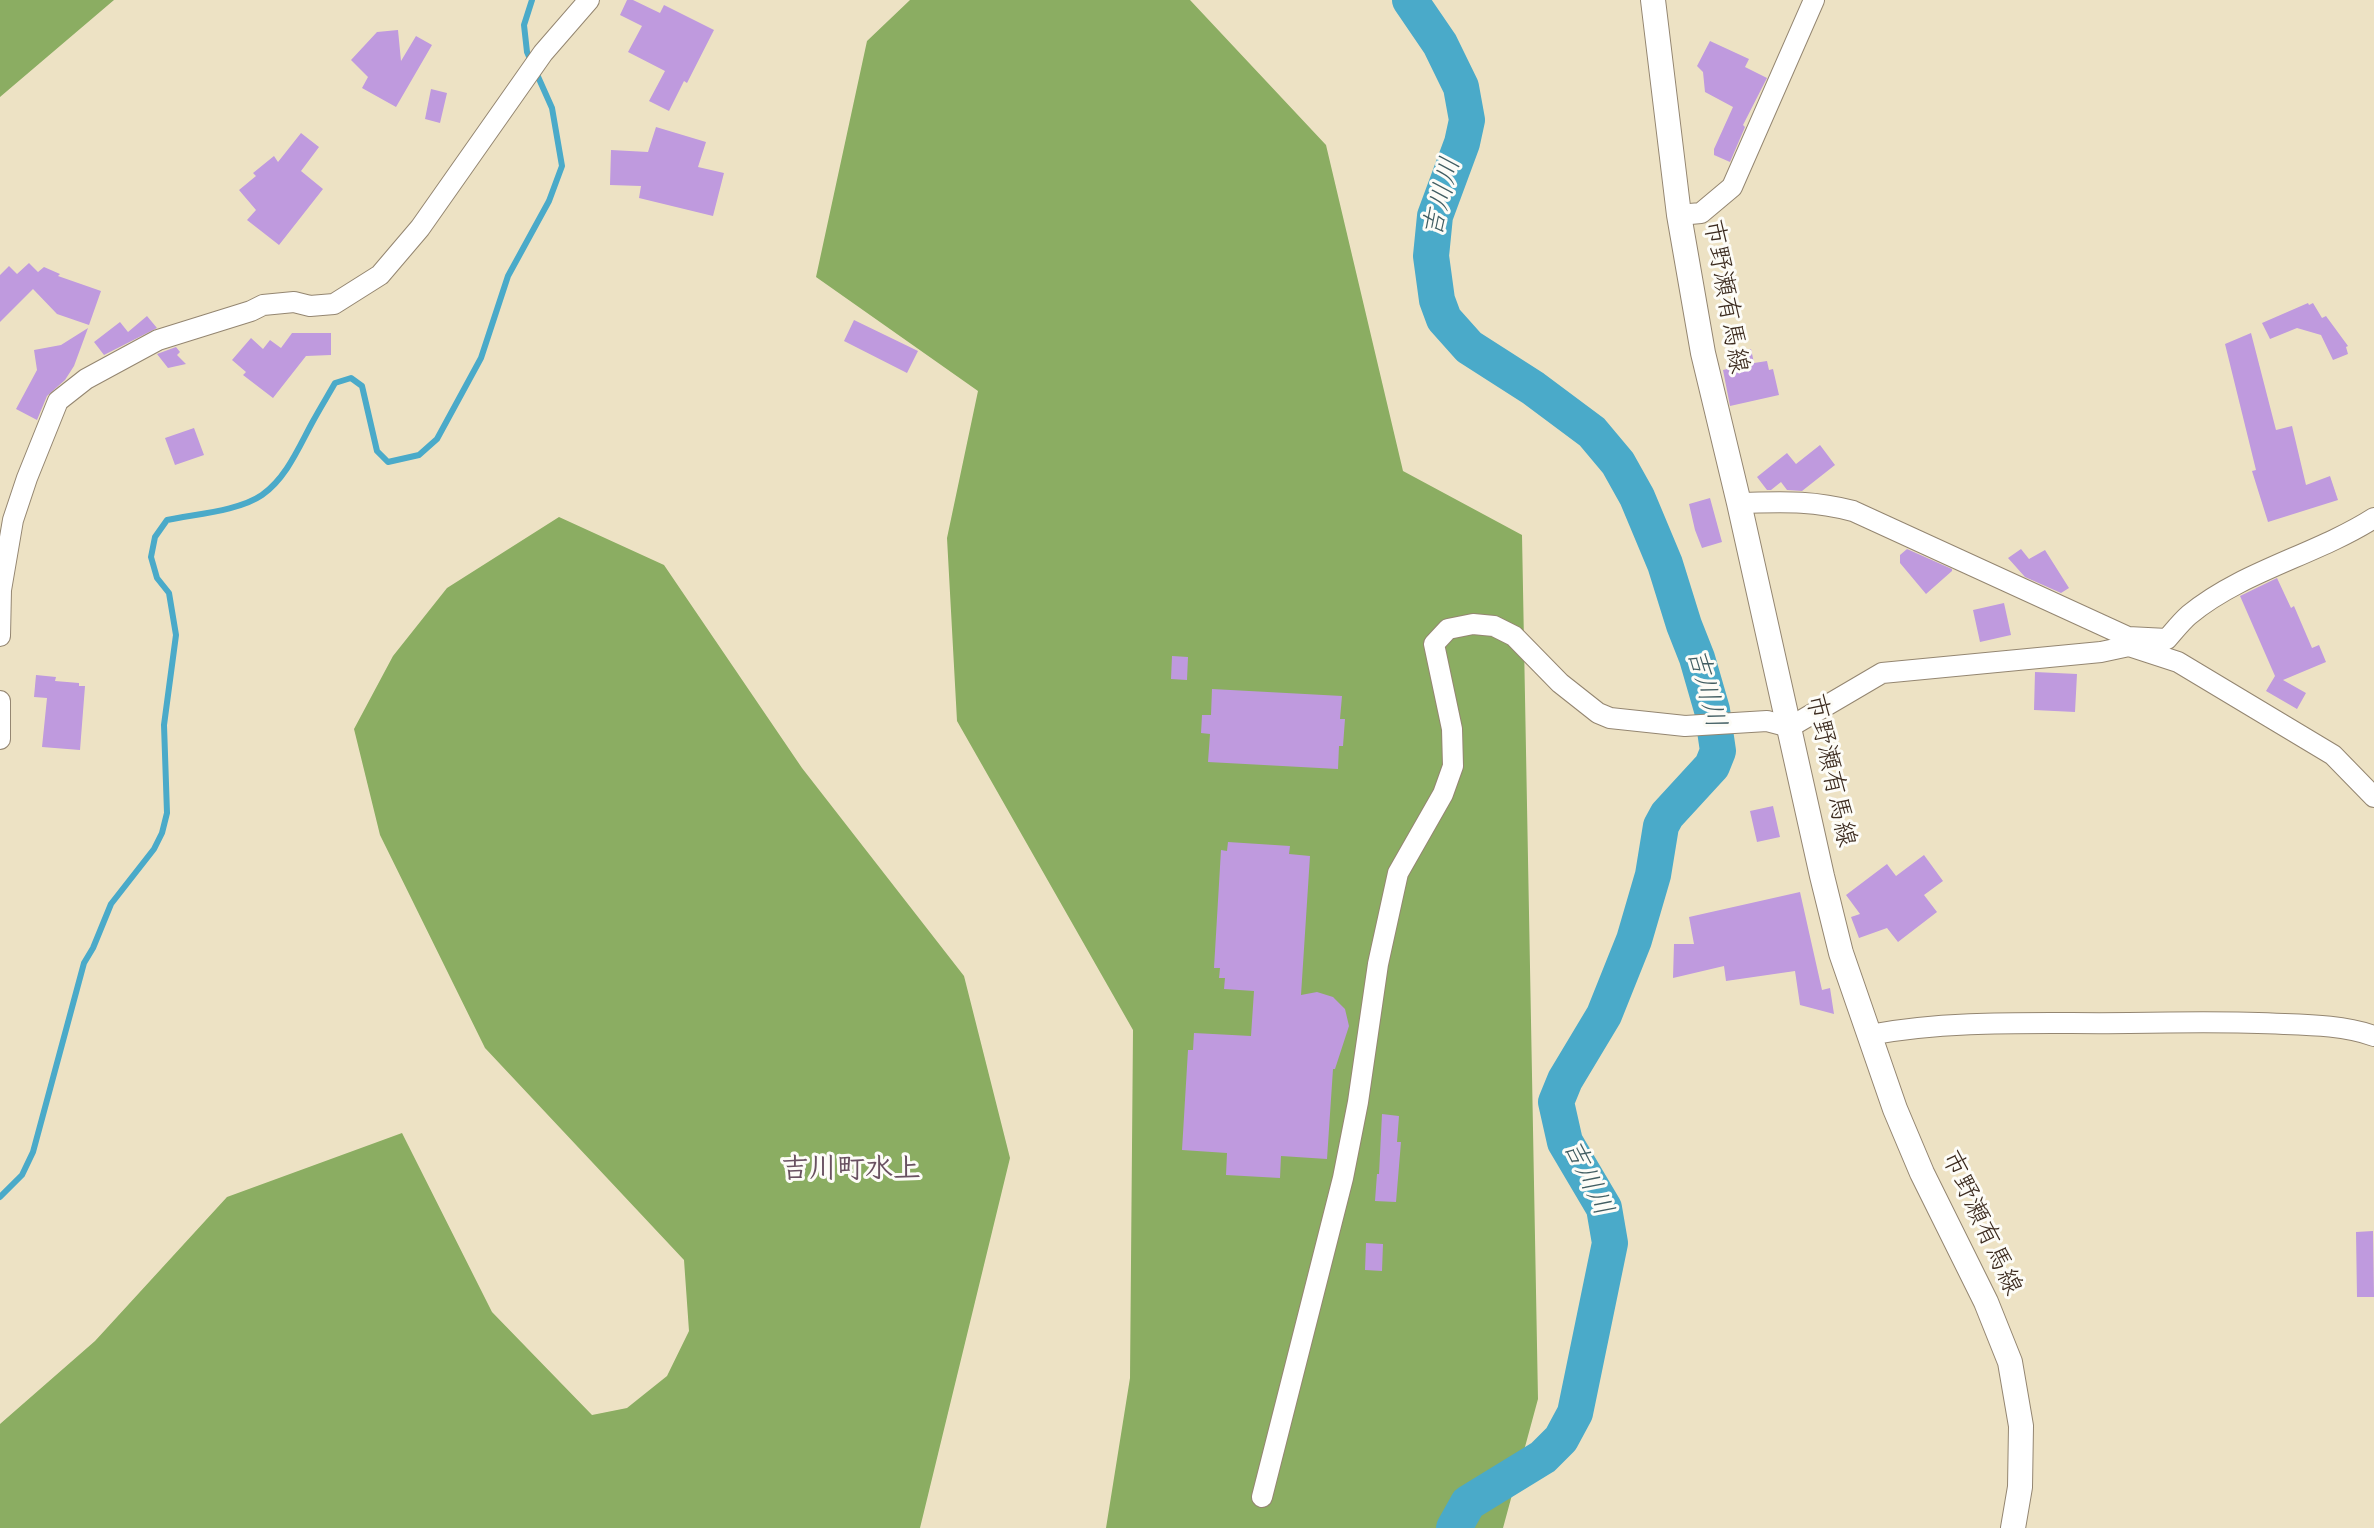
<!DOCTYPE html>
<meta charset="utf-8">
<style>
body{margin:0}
canvas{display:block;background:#ede2c4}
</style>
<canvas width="2374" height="1528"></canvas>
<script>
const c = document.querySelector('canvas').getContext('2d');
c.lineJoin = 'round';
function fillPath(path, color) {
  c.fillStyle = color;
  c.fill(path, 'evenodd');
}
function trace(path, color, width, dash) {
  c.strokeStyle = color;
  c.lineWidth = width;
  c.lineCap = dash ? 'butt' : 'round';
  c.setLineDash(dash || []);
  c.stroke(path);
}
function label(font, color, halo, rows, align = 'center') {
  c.font = font + ' "Indie Flower","Klee One",sans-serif';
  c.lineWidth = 6;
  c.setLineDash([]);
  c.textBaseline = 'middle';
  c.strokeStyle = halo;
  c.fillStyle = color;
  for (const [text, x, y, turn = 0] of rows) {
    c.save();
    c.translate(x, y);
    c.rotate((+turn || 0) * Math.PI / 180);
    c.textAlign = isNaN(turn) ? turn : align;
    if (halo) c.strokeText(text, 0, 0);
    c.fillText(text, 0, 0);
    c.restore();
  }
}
fillPath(new Path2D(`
 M0 0H114L0 97Z
 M910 0H1190L1326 145 1403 471 1522 535 1538 1399 1503 1528H1106L1130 1378 1133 1030 957 721 947 538 978 391 816 277 867 41Z
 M559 517 664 565 802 768 964 976 1010 1158 920 1528H0V1424L95 1341 227 1197 402 1133 492 1312 592 1415 627 1408 667 1376 689 1331 684 1260 485 1048 380 835 354 729 393 656 447 588Z`), '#8bad62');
trace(new Path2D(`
 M0 1197 22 1175 33 1152 84 963 93 948 111 904 154 849 162 833 167 813 164 725 176 635 169 593 157 578 151 557 155 537 167 520C195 514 239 511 262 495 286 478 298 449 312 423 319 410 327 397 335 383L351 378 362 386 377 451 388 462 419 455 437 439 481 358 508 276 549 201 562 166 552 108 527 52 524 25 532 0`), '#4aaac9', 6);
trace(new Path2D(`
 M1410 0 1440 44 1461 87 1467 120 1462 143 1435 216 1431 256 1437 300 1444 319 1469 347 1533 388 1592 432 1618 463 1637 497 1665 564 1684 625 1697 658 1712 710 1718 751 1712 766 1667 815 1661 826 1653 875 1634 940 1604 1015 1565 1080 1556 1102 1565 1142 1604 1208 1610 1243 1575 1413 1561 1439 1543 1457 1468 1503 1454 1528`), '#4aaac9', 36);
fillPath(new Path2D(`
 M627 0H633L660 13 664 5 714 30 687 83 684 81 669 111 649 101 665 71 628 52 642 26 620 15Z
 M398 30 401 61 416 36 432 45 396 107 362 88 368 77 351 60 377 32Z
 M1710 41 1749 59 1745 67 1767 78 1743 125 1745 127 1730 162 1714 155V149L1733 107 1705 92 1703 72 1697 66Z
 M431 89 447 93 440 123 425 119Z
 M656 127 706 142 698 167 724 173 713 216 639 198 641 186 610 185 611 150 648 152Z
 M301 133 319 147 301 171 323 189 279 245 247 220 256 210 239 190 256 176 253 173 274 156 278 162Z
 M29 263 38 272 44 267 60 274 58 276 101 291 89 325 57 314 33 289 0 322V275L9 266 17 274Z
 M2308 303 2309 305 2313 303 2322 318 2326 316 2348 346 2346 347 2348 354 2333 360 2321 335 2297 328 2270 339 2262 323Z
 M147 316 157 328 104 355 94 342 120 322 128 332Z
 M854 320 918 351 907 373 844 341Z
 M88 328 74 366 65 380 47 396 37 420 16 409 37 370 34 350 61 345Z
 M292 333H331V355L306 356 273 398 243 375 246 372 232 360 251 338 263 349 270 340 281 348Z
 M2251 333 2276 430 2292 426 2306 485 2330 476 2338 500 2268 522 2252 471 2256 470 2225 344Z
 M176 347 180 352 177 355 186 364 168 368 157 354Z
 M1751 349 1754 363 1767 361 1769 370 1773 369 1779 395 1730 406 1723 370 1731 368 1728 354Z
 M194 428 204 455 175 465 165 438Z
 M1820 445 1835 465 1802 491 1787 490 1781 482 1771 490H1767L1757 477 1787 453 1796 464Z
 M1710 498 1722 542 1702 548 1695 530 1689 504Z
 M1907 549 1952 569V571L1926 594 1900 563V555Z
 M2021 549 2029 559 2045 550 2069 588 2061 593 2025 577 2008 558Z
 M2277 578 2291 608 2294 606 2312 648 2319 645 2326 662 2283 680 2306 693 2297 709 2266 691 2275 676 2240 596Z
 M2004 603 2011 635 1980 642 1973 610Z
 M1172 656 1188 657 1187 680 1171 679Z
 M2035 672 2077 674 2075 712 2034 710Z
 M36 675 56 677 55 681 79 683V686H85L80 750 42 747 47 698 34 697Z
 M1212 689 1342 696 1340 719H1345L1343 746H1339L1338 769 1208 762 1210 734 1201 733 1202 715H1211Z
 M1773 806 1780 837 1757 842 1750 811Z
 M1228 842 1290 846 1289 854 1310 856 1301 995 1317 992 1333 997 1345 1009 1349 1026 1335 1069H1333L1327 1159 1281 1156 1280 1178 1226 1175 1227 1153 1182 1150 1188 1050H1193L1194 1033 1251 1036 1254 991 1224 989 1225 978H1219L1220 968H1214L1221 850 1227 851Z
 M1924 855 1943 881 1924 895 1937 912 1898 942 1887 928 1859 938 1851 917 1860 914 1846 895 1887 864 1896 876Z
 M1800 892 1822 990 1830 988 1834 1014 1800 1005 1795 971 1726 981 1724 966 1673 978 1674 944H1694L1689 917Z
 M1382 1114 1399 1116 1397 1142H1401L1396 1202 1375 1201 1377 1174H1379Z
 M2373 1231 2374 1297H2357L2356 1232Z
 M1366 1243 1383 1244 1382 1271 1365 1270Z`), '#bf9ade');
const minor = new Path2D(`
 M1679 215 1701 213 1732 187 1814 0
 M1739 503C1782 502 1811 500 1853 511L2128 637 2129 646
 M0 636 1 590 13 520 27 478 58 401 86 379 158 340 251 311 263 305 294 302 310 306 334 304 380 275 420 228 543 53 589 0
 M2128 637 2167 639C2174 631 2181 622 2189 615 2242 571 2316 555 2374 518
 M0 701V739
 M1869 1035C1954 1019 2043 1024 2129 1023 2180 1022 2232 1021 2284 1024 2314 1025 2346 1026 2374 1036
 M1262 1497 1343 1178 1358 1102 1378 964 1398 873 1443 794 1453 766 1452 729 1434 644 1448 629 1473 624 1494 626 1514 636 1560 683 1598 713 1610 718 1685 726 1767 721 1790 727 1882 673 2101 652 2129 646 2178 662 2333 755 2374 797`);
const major = new Path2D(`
 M1653 0 1679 215 1703 353 1739 503 1822 876 1841 953 1895 1109 1922 1173 1986 1302 2010 1362 2021 1426 2020 1487 2013 1528`);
trace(minor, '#948671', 22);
trace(major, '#948671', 26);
trace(minor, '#fff', 20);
trace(major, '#fff', 24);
label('26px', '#3b2a1e', '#fdfcf7', [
 ["市野瀬有馬線",1723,297,80],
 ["市野瀬有馬線",1828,771,78],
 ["市野瀬有馬線",1979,1224,65]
]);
label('italic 27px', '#415d62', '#fdfcf7', [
 ["吉川川",1445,198,-76],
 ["吉川川",1703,689,75],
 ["吉川川",1585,1179,65]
]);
label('bold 28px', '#695161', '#fdfcf7', [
 ["吉川町水上",851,1172]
]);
</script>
